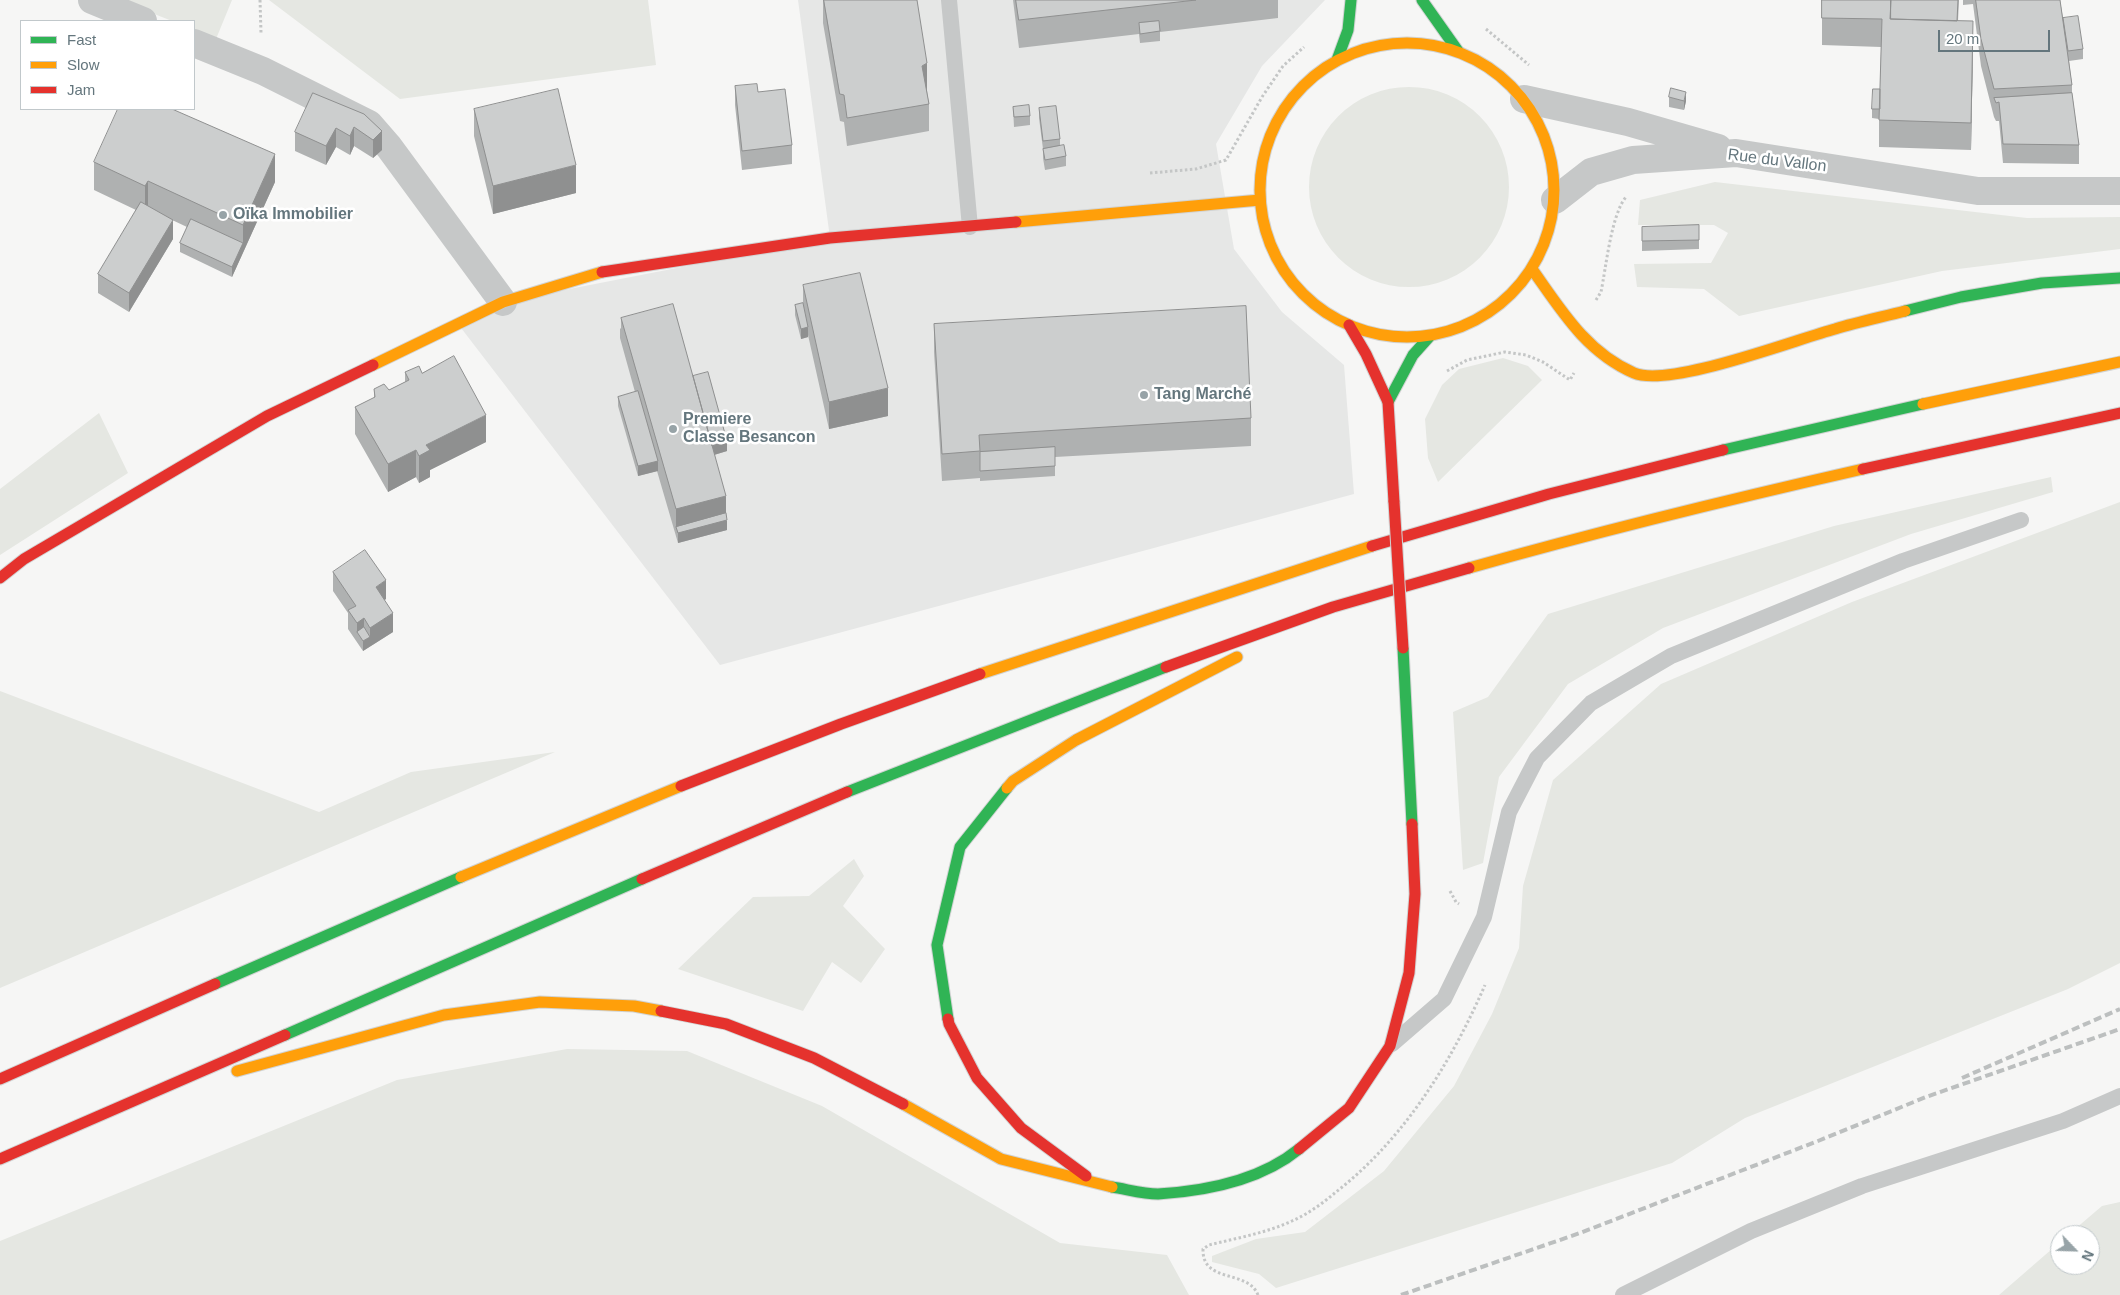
<!DOCTYPE html>
<meta charset="utf-8">
<style>
body{margin:0}
#map{position:relative;width:2120px;height:1295px;overflow:hidden;background:#f6f6f5;font-family:Helvetica,sans-serif}
canvas{display:block}
.legend{position:absolute;left:20px;top:20px;width:175px;height:90px;box-sizing:border-box;background:#fff;border:1px solid #c1c8cb;margin:0;padding:6px 9px;list-style:none;font-size:15px;color:#64767d}
.legend li{display:flex;align-items:center;gap:10px;height:25px}
.legend b{width:25px;border:1px solid #c1c8cb}
.north{position:absolute;left:2050px;top:1225px;width:50px;height:50px;box-sizing:border-box;background:#fff;border:1px solid #c1c8cb;border-radius:50%;rotate:114deg;font-size:14px;font-weight:700;line-height:20px;text-align:center;color:#64767d}
.north::after{content:'';display:block;margin:auto;width:18px;height:22px;background:#97a3a7;clip-path:polygon(50% 0,100% 100%,50% 72%,0 100%)}
.scale{position:absolute;left:1938px;top:30px;width:112px;height:22px;box-sizing:border-box;border:2px solid #64767d;border-top:0;padding-left:6px;font-size:15px;line-height:18px;white-space:nowrap;color:#64767d;-webkit-text-stroke:4px #fff;paint-order:stroke}
</style>
<div id="map">
<canvas width="2120" height="1295"></canvas>
<ul class="legend">
<li><b style="height:6px;background:#30b455"></b>Fast</li>
<li><b style="height:6px;background:#ff9f0a"></b>Slow</li>
<li><b style="height:6px;background:#e5322d"></b>Jam</li>
</ul>
<div class="north">N</div>
<div class="scale">20 m</div>
</div>
<script>
const c = document.querySelector('canvas').getContext('2d');
c.lineJoin = 'round';
function fillPath(path, color) {
  c.fillStyle = color;
  c.fill(path, 'evenodd');
}
function trace(path, color, width, dash) {
  c.strokeStyle = color;
  c.lineWidth = width;
  c.lineCap = dash ? 'butt' : 'round';
  c.setLineDash(dash || []);
  c.stroke(path);
}
function label(font, color, halo, rows, align = 'center') {
  c.font = font + ' Helvetica,sans-serif';
  c.lineWidth = 5;
  c.setLineDash([]);
  c.textBaseline = 'middle';
  c.strokeStyle = halo;
  c.fillStyle = color;
  for (const [text, x, y, turn = 0] of rows) {
    c.save();
    c.translate(x, y);
    c.rotate((+turn || 0) * Math.PI / 180);
    c.textAlign = isNaN(turn) ? turn : align;
    if (halo) c.strokeText(text, 0, 0);
    c.fillText(text, 0, 0);
    c.restore();
  }
}
fillPath(new Path2D(`
 M798 0H1325L1262 66 1216 144 1234 249 1282 312 1344 365 1354 494 720 665 458 324 503 302 830 238Z`), '#e6e7e6');
fillPath(new Path2D(`
 M119 0H232L216 39 194 30V21H172Z
 M269 0H648L656 65 400 99Z
 M1309 187a100 100 0 1 1 200 0a100 100 0 1 1-200 0Z
 M1715 182 2027 218 2120 217V249L1942 271 1739 316 1704 289 1637 287 1634 264 1711 263 1728 233 1714 225H1638L1640 200Z
 M1503 358 1528 366 1542 380 1438 482 1428 458 1425 419 1442 385 1459 369Z
 M99 413 128 473 0 555V489Z
 M2051 477 2053 492 1911 534 1663 628 1568 684 1499 777 1483 863 1463 870 1453 712 1488 697 1548 614 1834 526Z
 M2120 502V963L2068 989 1745 1118 1672 1163 1276 1288 1259 1274 1212 1262V1256L1256 1239 1305 1232 1384 1171 1454 1086 1492 1014 1519 948 1523 886 1553 780 1661 684 1852 602Z
 M0 691 319 812 411 772 555 752 0 988Z
 M854 859 864 876 843 906 885 949 861 983 832 962 803 1011 678 969 753 897 809 896Z
 M567 1049 687 1051 822 1106 1060 1243 1167 1255 1189 1295H0V1241L397 1080Z
 M2120 1202V1295H1999L2060 1242V1265H2090V1235H2068L2102 1206Z`), '#e5e7e2');
const fast = new Path2D(`
 M1422 0 1458 51
 M1337 60 1348 30 1351 0
 M1905 311 1961 297 2042 283 2120 278
 M1388 402 1413 355 1430 336
 M1723 450 1923 404
 M1403 648 1412 824
 M847 792 1166 667
 M215 984 461 877
 M948 1019 937 945 960 847 1007 788
 M285 1035 642 879
 M1112 1187C1126 1189 1143 1194 1158 1194 1207 1191 1261 1180 1299 1149`);
const slow = new Path2D(`
 M1260 190a147 147 0 1 1 294 0a147 147 0 1 1-294 0Z
 M1016 222 1260 200
 M1532 269C1561 310 1586 352 1634 373 1669 388 1794 340 1835 329 1858 322 1882 317 1905 311
 M373 365 503 302 602 272
 M1923 404 2120 362
 M1469 568C1600 531 1731 499 1863 469
 M980 674 1372 546
 M1007 788 1013 781 1076 740 1237 657
 M461 877 681 786
 M237 1071 444 1015 540 1002 634 1006 661 1011
 M903 1104 1001 1159 1112 1187`);
const jam = new Path2D(`
 M602 272 830 238 1016 222
 M1349 325 1366 354 1388 402 1394 502
 M1863 469 2120 413
 M1372 546 1549 494 1723 450
 M0 578 24 559 267 416 373 365
 M1166 667 1333 607 1469 568
 M681 786 841 724 980 674
 M642 879 847 792
 M661 1011 726 1024 814 1058 903 1104
 M948 1019 949 1024 977 1078 1021 1128 1086 1176
 M0 1079 215 984
 M1299 1149 1349 1108 1390 1046 1409 973 1415 894 1412 824
 M0 1159 285 1035`);
trace(fast, '#d1d3d3', 13);
trace(slow, '#d1d3d3', 13);
trace(jam, '#d1d3d3', 13);
trace(new Path2D(`
 M260 0 261 33
 M1486 29 1529 65
 M1150 173 1196 169 1226 160 1262 97 1283 66 1304 47
 M1596 300 1601 292C1606 268 1611 215 1626 197
 M1447 371 1467 360 1505 352 1526 355 1543 362 1570 380 1574 373
 M1450 891 1456 902 1459 904
 M1258 1295C1248 1269 1202 1284 1203 1249L1209 1245C1237 1238 1266 1233 1292 1221 1308 1214 1323 1203 1336 1192 1404 1139 1451 1063 1485 985`), '#c4c6c6', 3, [2.5, 2.5]);
trace(new Path2D(`
 M949 0 970 227
 M1392 1044 1444 999 1484 917 1509 812 1537 758 1591 703 1671 656 1903 561 2021 520
 M1623 1295 1751 1231 1862 1186 2063 1121 2120 1096`), '#c6c8c8', 16);
trace(new Path2D(`
 M92 0 143 21
 M194 43 263 71 369 124 389 147 503 302
 M1524 99 1628 122 1718 148
 M1555 200 1591 172 1633 160 1736 153 1978 191H2120`), '#c6c8c8', 28);
trace(fast, '#30b455', 11);
trace(slow, '#ff9f0a', 11);
trace(jam, '#e5322d', 11);
trace(new Path2D(`
 M1962 1078 2120 1009
 M1401 1295 1580 1233 1818 1141 1926 1097 2120 1029`), '#bcbfbf', 4, [8, 4]);
const jamBridge = new Path2D(`
 M1394 502 1403 648`);
trace(jamBridge, '#d1d2d2', 13, []);
trace(jamBridge, '#e5322d', 11);
fillPath(new Path2D(`
 M823 0H917L927 91 929 104V131L847 146 844 122 840 121 823 23Z
 M1013 0H1278V18L1160 32V41L1140 43 1139 34 1019 48Z
 M1822 0H1959L1958 21 1973 49 1971 150 1879 147V119L1872 118V109L1880 89 1881 47 1822 45Z
 M1963 0H2060L2063 18 2083 49V59L2069 61 2072 85V93L2079 145V164L2003 163 1999 121H1996L1994 117 1981 66 1973 4 1963 5Z
 M735 86 758 92 792 145V164L742 170 735 105Z
 M1669 97 1686 101 1684 110 1669 107Z
 M1013 107 1030 116V125L1014 127Z
 M1039 108 1060 139V146L1066 156V166L1045 170 1043 158V149L1039 118Z
 M474 109 576 193 493 214 474 136Z
 M364 114 382 150 373 158 354 146 350 155 336 147 326 165 295 151V132Z
 M94 162 275 182 232 277 180 252V243L187 227 170 219 173 239 129 312 98 293V274L136 210 94 190Z
 M1699 225V249L1642 251V227Z
 M803 285 888 416 829 429 808 335V337L801 339 795 315V305L803 303Z
 M621 318 693 376 727 451 714 455 726 513 727 530 678 543 657 471 638 476 618 406V397L635 392 620 338V329L621 328Z
 M934 324 1251 418V446L1055 457V476L980 481V478L942 481 934 352Z
 M405 372 422 373 486 442 430 470V477L419 483 416 477 388 492 355 434V407L374 398V389L389 390 405 382Z
 M333 572 386 599 384 600 393 632 363 651 348 629V613L333 591Z`), '#afb1b1');
fillPath(new Path2D(`
 M1973 21V49L1971 150V123Z
 M927 63V91L922 94V66Z
 M1686 92V101L1684 110V101Z
 M354 127V146L350 155V136Z
 M336 128V147L326 165V146Z
 M382 131V150L373 158V140Z
 M275 154V182L232 277V267L243 243V225Z
 M576 165V193L493 214V186Z
 M148 181V208L145 214V186Z
 M173 220V239L129 312V293Z
 M808 327V337L801 339V329Z
 M888 388V416L829 429V402Z
 M486 415V442L430 470V477L419 483V456L426 445Z
 M727 441V451L707 457V447Z
 M416 450V477L388 492V464Z
 M658 461V471L638 476V466Z
 M726 496V521L727 520V530L678 543V533L676 527V509Z
 M386 580V599L376 606V587Z
 M393 613V632L363 651V641L370 637V628Z
 M364 618V637L357 632V641V623Z`), '#8f9090');
const building = new Path2D(`
 M824 0H917L927 63 922 66 929 104 847 118 844 95 840 94Z
 M1016 0H1196L1019 20Z
 M1822 0H1891L1890 19 1973 21 1971 123 1879 120 1882 19 1822 18Z
 M1891 0H1958L1957 21 1891 19Z
 M1976 0H2060L2072 85 1994 89 1981 39Z
 M2078 16 2083 49 2068 51 2063 18Z
 M1159 21 1160 31 1140 34 1139 23Z
 M757 84 758 92 785 89 792 145 742 151 735 86Z
 M1671 88 1686 92 1684 101 1669 97Z
 M558 89 576 165 493 186 474 109Z
 M1873 89H1880V109H1872Z
 M313 93 364 114 382 131 373 140 354 127 350 136 336 128 326 146 295 132Z
 M2072 93 2079 145 2003 144 1999 102 1996 103 1994 98Z
 M1029 105 1030 116 1014 117 1013 107Z
 M1056 106 1060 139 1043 141 1039 108Z
 M118 109H172L275 154 243 225 148 181 145 186 94 162Z
 M1064 145 1066 156 1045 160 1043 149Z
 M141 202 173 220 129 293 98 274Z
 M191 219 243 243 232 267 180 243Z
 M1699 225V240L1642 241V227Z
 M860 273 888 388 829 402 803 285Z
 M803 303 808 327 801 329 795 305Z
 M673 304 726 496 676 509 621 318Z
 M1246 306 1251 418 979 435 980 451 942 454 934 324Z
 M454 356 486 415 426 445 430 450 419 456 416 450 388 464 355 407 375 397 374 389 384 384 389 390 409 380 405 372 419 366 422 373Z
 M708 372 727 441 712 446 693 376Z
 M638 391 658 461 638 466 618 397Z
 M1055 447V466L980 471V452Z
 M726 513 727 520 678 533 676 527Z
 M365 550 386 580 376 587 393 613 370 628 364 618 357 623 348 610 356 606 333 572Z
 M364 627 370 637 363 641 357 632Z`);
fillPath(building, '#cccece');
trace(building, '#8f9090', 1);
for (const [x, y, r, color] of [
 [223,215,5,"#97a3a7"],
 [1144,395,5,"#97a3a7"],
 [673,429,5,"#97a3a7"]
]) {
  const dot = new Path2D();
  dot.arc(x, y, r, 0, 2 * Math.PI);
  c.fillStyle = color;
  c.fill(dot);
  trace(dot, '#fff', 2);
}
label('16px', '#64767d', '#fff', [
 ["Rue du Vallon",1777,161,7]
]);
label('bold 16px', '#64767d', '#fff', [
 ["Oïka Immobilier",233,215],
 ["Tang Marché",1154,395],
 ["Premiere",683,420],
 ["Classe Besancon",683,438]
], 'left');
</script>
